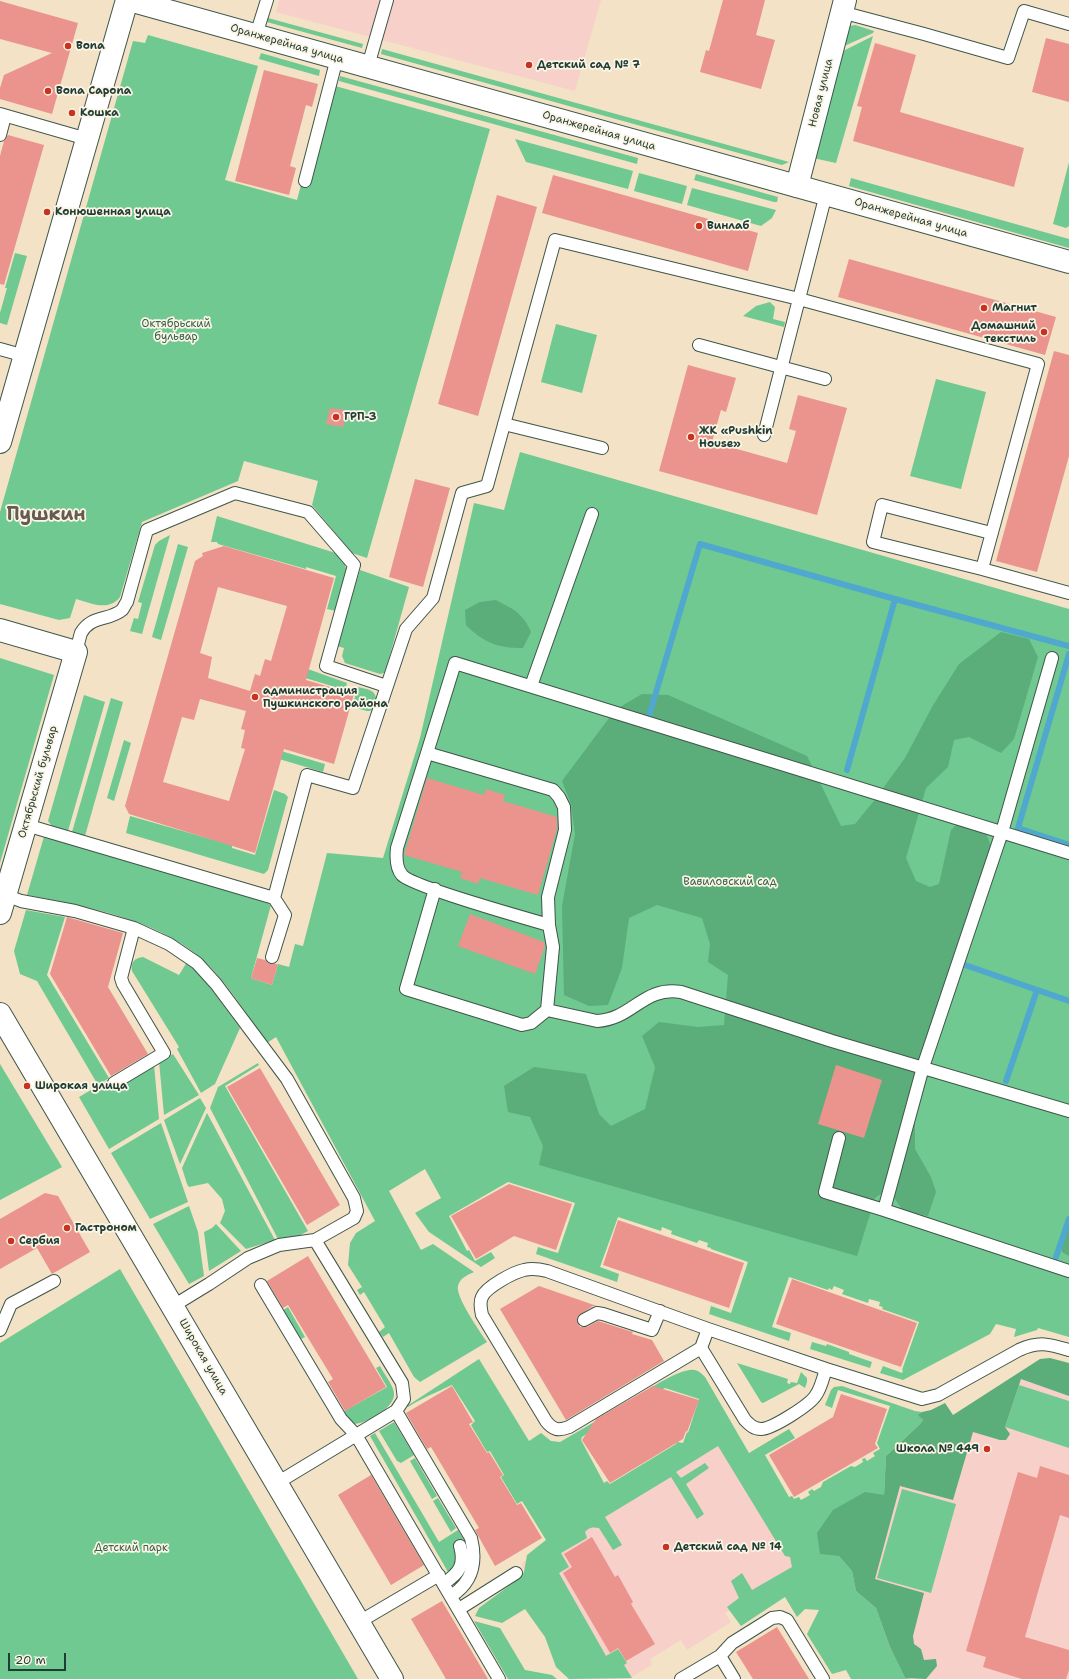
<!DOCTYPE html>
<meta charset="utf-8">
<style>
body{margin:0}
#map{position:relative;width:1069px;height:1679px;overflow:hidden;background:#f3e2c5;font-family:"Shantell Sans",sans-serif}
canvas{display:block}
.scale{position:absolute;left:8px;top:1653px;width:58px;height:18px;box-sizing:border-box;border:2px solid #1f3d34;border-top:0;padding-left:5px;font-size:12px;line-height:14px;white-space:nowrap;color:#1f3d34;-webkit-text-stroke:3px #fcf5e5;paint-order:stroke}
</style>
<div id="map">
<canvas width="1069" height="1679"></canvas>
<div class="scale">20 m</div>
</div>
<script>
const c = document.querySelector('canvas').getContext('2d');
c.lineJoin = 'round';
function fillPath(path, color) {
  c.fillStyle = color;
  c.fill(path, 'evenodd');
}
function trace(path, color, width, dash) {
  c.strokeStyle = color;
  c.lineWidth = width;
  c.lineCap = dash ? 'butt' : 'round';
  c.setLineDash(dash || []);
  c.stroke(path);
}
function label(font, color, halo, rows, align = 'center') {
  c.font = font + ' "Shantell Sans",sans-serif';
  c.lineWidth = 3.5;
  c.setLineDash([]);
  c.textBaseline = 'middle';
  c.strokeStyle = halo;
  c.fillStyle = color;
  for (const [text, x, y, turn = 0] of rows) {
    c.save();
    c.translate(x, y);
    c.rotate((+turn || 0) * Math.PI / 180);
    c.textAlign = isNaN(turn) ? turn : align;
    if (halo) c.strokeText(text, 0, 0);
    c.fillText(text, 0, 0);
    c.restore();
  }
}
fillPath(new Path2D(`
 M279 0H601L575 91 276 12Z
 M1043 1362 1069 1369V1679H868L799 1568 725 1613 731 1622 687 1650 681 1640 650 1659 652 1665 628 1679H585L521 1564 569 1530 719 1432 778 1530Z`), '#f7d0c9');
fillPath(new Path2D(`
 M268 18 363 44 362 48 267 22Z
 M855 25 874 31 873 33 840 48 850 26Z
 M148 35 258 66 225 180 297 200 328 84 490 129 367 558 352 553 312 505 318 481 244 461 238 481 142 522 120 597C108 612 91 603 76 599L70 618 59 620 0 604V512L133 41 145 43Z
 M873 36 836 163 813 158 839 53Z
 M382 49 789 162 782 165 381 54Z
 M261 53 320 70 319 76 259 59Z
 M340 76 638 158 637 164 339 81Z
 M515 139 633 171 628 189 526 162Z
 M1069 162V226L1066 228 1053 224Z
 M639 173 687 186 682 204 634 191Z
 M696 174 778 197 777 202H774L694 180Z
 M851 178 1069 239V248L849 186Z
 M692 188 776 210 772 218 761 226 687 205Z
 M15 253 27 256 7 325 0 323V313L7 288H5Z
 M770 302 775 307 773 319 785 322 784 327 743 316 756 306Z
 M556 324 597 335 582 393 541 382Z
 M936 379 986 392 961 489 910 476Z
 M520 452 1069 609V1337L1038 1328 1037 1330 1014 1337 1016 1329 996 1324 990 1334 903 1380 880 1373 883 1366 902 1373 903 1370H902L919 1322 882 1309 883 1307 879 1306 880 1302 869 1299 868 1303 842 1294 844 1290 834 1286 832 1290 829 1288 828 1290 789 1277 772 1327 791 1333 789 1341 709 1314 711 1306 731 1313 748 1262 711 1249V1248L707 1247 708 1243 699 1240 697 1243 671 1234 672 1231 662 1227 661 1231 618 1217 600 1267 619 1274 617 1282 536 1254 538 1247 558 1253 575 1203 508 1182 449 1216 467 1251 469 1250 475 1261 491 1252 495 1258 481 1267 429 1232 415 1213 441 1198 425 1169 389 1191 421 1250 433 1244 474 1272C467 1275 460 1278 458 1286 455 1296 480 1332 487 1342L420 1382 414 1377 389 1333 383 1337 379 1332 385 1327 364 1292 360 1295 357 1290 362 1287 348 1265 350 1243 356 1233 375 1221 276 1037 267 1043C247 1015 226 980 201 958 156 919 84 906 27 895L45 833 260 899 271 905 251 978 272 985 278 964 289 967 295 944 303 946 327 853 383 858 420 738 474 503 504 510Z
 M217 516 342 555 347 572 336 611 327 609 336 576 306 567V569L218 544 217 542H211Z
 M170 535 142 634 130 631 134 618 138 619 142 603 138 602 155 545 159 541Z
 M178 544 188 547 161 640 152 637Z
 M360 570 409 587 386 669 384 673 380 674 345 663 342 656 344 648 337 646Z
 M0 658 54 675 0 863Z
 M305 668 347 683 345 690 302 677Z
 M358 687C362 688 369 689 373 692 379 698 377 712 367 711 362 710 357 708 352 706Z
 M84 695 105 702 68 831 52 826 48 821Z
 M111 698 123 702 85 836 72 832Z
 M124 740 131 743 114 801 107 798Z
 M281 751 325 764 323 772 279 759Z
 M274 790 285 794 288 797 268 870 264 874 126 833 130 816 232 845V848L255 855Z
 M26 910 65 917 47 975 109 1078 98 1085 37 981 20 974 14 951Z
 M143 957 179 975 187 962 194 966 240 1028 215 1084 201 1093 177 1049 179 1047 132 971C130 962 135 958 143 957Z
 M173 1054 199 1095 164 1115 159 1061Z
 M258 1063 259 1065 225 1086 308 1231 293 1239H278L210 1108 218 1087Z
 M0 1064 62 1167 0 1200Z
 M154 1065 159 1119 109 1149 79 1097 108 1080 114 1090Z
 M200 1098 206 1108 180 1164 164 1120Z
 M207 1113 275 1240 246 1249 220 1223 225 1211 222 1199 208 1183 189 1187 187 1184 182 1168Z
 M161 1123 188 1202 150 1219 111 1153Z
 M189 1206 198 1232 204 1276 189 1284 153 1224Z
 M216 1224 241 1251 209 1271 204 1232 212 1228Z
 M120 1269 358 1679H0V1343Z
 M288 1307 305 1337 299 1340 282 1311Z
 M812 1342 826 1346 827 1344 849 1352V1354L872 1362 870 1368 810 1349Z
 M479 1359 529 1441 541 1433 551 1441 560 1442 627 1403 629 1407 582 1437 581 1440 604 1483 607 1481 610 1484 676 1444 677 1442 683 1443 687 1432 688 1433 699 1399 665 1388 637 1404 633 1399C646 1391 681 1367 695 1370 699 1371 702 1374 705 1377L749 1453 789 1429 795 1438 765 1455 789 1497 792 1496 794 1499 799 1497 801 1500 810 1495 808 1492 812 1489 814 1491 821 1487 823 1482 851 1466 855 1467 863 1462 862 1459 865 1458 867 1461 875 1456 873 1453 880 1449 877 1443 890 1406 838 1390 832 1408 825 1405 831 1390 834 1387 842 1386 915 1411 922 1412 919 1415 923 1420 920 1424 886 1456 884 1495 839 1556 852 1571 856 1591 876 1608 890 1647 905 1678 912 1679H851L846 1670 832 1674 807 1634 819 1610 805 1609 797 1617 785 1597 741 1626 727 1607 739 1598 731 1581 742 1573 752 1590 792 1567 790 1557 785 1556 718 1446 676 1472 681 1478 705 1463 709 1468 686 1484 704 1514 697 1519 671 1477 605 1517 622 1545 613 1550 599 1528C592 1527 590 1527 585 1532L587 1538 561 1553 569 1567 559 1573 606 1656 618 1649 627 1663 624 1665 632 1678 569 1679 556 1667 545 1637 525 1609 502 1623 475 1616 479 1608 521 1577 524 1572 527 1555 546 1540 522 1501 517 1504 501 1477 504 1475 490 1451 487 1452 471 1425 475 1421 452 1385C437 1392 422 1398 408 1407L407 1406Z
 M737 1363 788 1379 787 1383 790 1384 791 1382 797 1383 801 1372 807 1378V1382L805 1388 799 1384 763 1403 761 1402Z
 M380 1366C384 1374 394 1386 394 1394 395 1408 365 1424 354 1424L341 1413 387 1387 376 1368Z
 M1019 1385 1069 1401V1448L1005 1427Z
 M394 1422 414 1455 401 1463 397 1461 379 1431Z
 M375 1433 439 1542 458 1530 464 1540 454 1547C459 1557 455 1564 448 1572L370 1436Z
 M415 1458 437 1496 432 1499 410 1461Z
 M902 1489 956 1504 931 1593 877 1578Z
 M438 1498 456 1528 451 1532 433 1501Z
 M474 1621 500 1628 525 1670 552 1675 557 1679H508Z`), '#6fc990');
fillPath(new Path2D(`
 M496 600C513 609 523 613 531 632L523 648C498 648 484 643 466 625L465 610 480 602Z
 M1001 632 1029 639 1038 657 1014 739 1001 753 969 737 954 740 948 767 926 788 906 858 916 881 930 887 939 884 951 830 967 815 986 834 992 848 915 1121V1149L931 1177 936 1192 928 1216 903 1211 893 1196 885 1191 875 1198 857 1256 539 1165 543 1146 530 1117 508 1112 504 1086 534 1067 586 1074 599 1114 611 1126 645 1109 655 1067 642 1036 659 1022 698 1027 724 1025 728 975 708 962 710 944 702 918 657 905 629 918 622 968 608 1005 589 1006 564 995 562 906 575 834 571 804 562 781 615 710 642 694 668 695 807 756 841 826 855 824 873 802 905 758 932 707 959 664Z
 M1069 1227V1256L1062 1252V1246Z
 M1050 1358 1069 1363V1396L1021 1379 1005 1427 1010 1434 1006 1440H1000L973 1432 953 1500 900 1486 875 1579 924 1593 913 1636 914 1644 921 1649 924 1660 936 1659 937 1666 926 1679 905 1678 890 1647 876 1608 856 1591 852 1571 839 1556 820 1554 817 1533 833 1510 865 1492 884 1495 886 1456 920 1424 923 1420 918 1415 922 1412 931 1410 945 1403 953 1415 1040 1359Z`), '#5bad7a');
trace(new Path2D(`
 M1069 654 1018 828 1069 845
 M649 716 700 544 895 599 1069 646
 M847 770 895 599
 M965 965 1069 1001
 M1006 1081 1037 990
 M1056 1257 1069 1219`), '#51a8ce', 6);
fillPath(new Path2D(`
 M723 0H765L756 35 775 40 761 89 700 72 706 50 709 51Z
 M0 1 78 23 52 114 0 99V88L4 75 52 53 0 39Z
 M1046 38 1069 44V102L1032 92Z
 M875 43 916 55 900 112 1024 148 1014 187 853 141 862 107 857 106Z
 M264 70 318 84 312 107 306 105 290 166 296 168 289 195 235 181Z
 M8 135 44 145 4 285 0 284V156L4 141Z
 M553 175 758 233 748 271 542 213Z
 M497 195 537 207 478 416 438 404Z
 M849 259 1056 317 1045 355 838 297Z
 M1054 351 1069 355V456L1037 572 996 561Z
 M688 365 736 378 726 412 721 410 712 442 787 463 796 431 789 429 798 395 847 408 817 515 659 471Z
 M330 408 346 410 343 427 326 424Z
 M415 479 450 488 423 587 389 577Z
 M224 546 334 578 306 680 354 694 334 764 284 749 255 853 129 814 125 806 195 561 203 556 202 553ZM218 587 287 606 271 661 265 659 260 676 255 674 250 691 208 678 212 657 200 653ZM200 699 246 711 241 729 245 730 241 748 245 749 229 801 163 782 182 717 194 720Z
 M427 778 484 795 486 789 505 795 503 801 557 817V829L538 895 480 878 478 884 460 878 462 872 404 855Z
 M470 914 544 942 545 946 535 974 458 946Z
 M67 917 123 933 108 987 148 1054 111 1076 50 974Z
 M257 958 265 960 270 964H278L272 985 251 978Z
 M836 1065 882 1080 864 1138 818 1124Z
 M260 1068 340 1205 307 1225 227 1087Z
 M509 1184 572 1204 556 1250 514 1236 476 1259 451 1216Z
 M45 1193 58 1196 90 1252 52 1274 37 1248 0 1269V1219Z
 M618 1220 744 1263 729 1308 603 1265Z
 M308 1256 386 1387 345 1411 328 1382 333 1379 288 1305 283 1308 267 1281Z
 M792 1279 917 1323 901 1367 776 1324Z
 M539 1286 597 1306H593L578 1316 577 1320 580 1327H587L598 1321 633 1332 632 1334 652 1340 664 1361 566 1420 500 1309Z
 M452 1386 473 1422 469 1424 487 1453 489 1452 503 1475 500 1477 517 1505 521 1503 542 1538 495 1566 475 1530 479 1528 431 1447 427 1449 406 1413Z
 M653 1386 699 1400 687 1432 686 1431 683 1439 610 1483 582 1440 596 1419Z
 M841 1394 887 1409 875 1444 878 1448 794 1497 769 1455 833 1417Z
 M1040 1466 1069 1475V1518L1060 1515 1025 1637 1069 1650V1670L1066 1679H1022L983 1667 986 1657 966 1651 1018 1472 1037 1478Z
 M371 1475 424 1565 391 1585 338 1495Z
 M592 1537 615 1577 618 1575 633 1602 631 1604 655 1644 626 1661 618 1648 610 1653 563 1573 572 1567 564 1554Z
 M442 1601 488 1679H446L411 1619Z
 M777 1627 809 1679H753L736 1652Z`), '#ea948d');
const lane = new Path2D(`
 M841 12 924 34 1008 58 1024 11 1069 24
 M256 35 267 0
 M368 66 387 0
 M0 114 87 139
 M0 135 5 116
 M305 181 337 58
 M699 345 825 379
 M0 349 25 356
 M504 424 602 448
 M764 435 826 194
 M991 533 882 505 873 542 982 569 1069 593
 M76 652C78 646 79 639 81 633 91 615 109 621 122 610 124 608 125 604 127 602L147 530 235 493 308 512 354 565 326 666 386 686
 M531 686 592 514
 M427 753 455 663 1069 853
 M26 825 274 898
 M435 889 406 989 522 1025 531 1023 547 1010 553 947 549 925 548 897 565 830 564 807 559 797 553 790 427 753 397 848C396 857 396 868 402 875 411 886 528 919 549 925
 M5 895 21 901 75 911 134 928 169 944 197 963 216 984 287 1079 354 1198 357 1211 354 1218 315 1240 402 1383 404 1399 396 1411 277 1483
 M272 957 285 915 274 898 307 775 353 788 406 629 433 598 462 493 487 486 555 240 799 299 1038 364 982 569
 M547 1010 597 1021C633 1019 643 986 681 992L832 1041 1069 1111
 M114 1083 164 1053 123 984 121 978 134 928
 M839 1138 825 1192 884 1210 923 1067 1002 832 1052 658
 M884 1210 1069 1271
 M261 1285 341 1419 356 1435 499 1679
 M173 1306 209 1284 248 1258 279 1245 315 1240
 M584 1320 597 1313 603 1314 652 1330 660 1311
 M708 1329 701 1348 745 1420C750 1425 754 1429 761 1429 772 1429 810 1405 816 1395 821 1388 823 1378 826 1369
 M0 1330 11 1304 54 1281
 M701 1348 569 1427C558 1431 553 1430 546 1421L482 1315C481 1309 479 1303 482 1297 486 1287 514 1272 524 1270 532 1268 539 1269 547 1271L708 1329 826 1369 922 1399 938 1395 1019 1350C1039 1341 1049 1344 1069 1350
 M396 1411 471 1538C477 1562 473 1582 451 1596
 M444 1583C460 1573 465 1564 460 1546
 M459 1609 516 1573
 M359 1622 439 1575
 M720 1656 734 1679
 M681 1679 720 1656 732 1643 772 1618 780 1617 787 1620 823 1679`);
const street = new Path2D(`
 M797 186 845 0
 M0 630 76 652 0 913
 M0 1014 392 1679`);
const secondary = new Path2D(`
 M129 0 1069 262
 M0 442 127 0`);
trace(lane, '#3f564a', 14);
trace(street, '#3f564a', 24);
trace(secondary, '#3f564a', 24);
trace(lane, '#fff', 12);
trace(street, '#fff', 22);
trace(secondary, '#fff', 22);
for (const [x, y, r, color] of [
 [68,46,4,"#c8321e"],
 [529,65,4,"#c8321e"],
 [48,91,4,"#c8321e"],
 [72,113,4,"#c8321e"],
 [47,212,4,"#c8321e"],
 [699,226,4,"#c8321e"],
 [984,308,4,"#c8321e"],
 [1044,332,4,"#c8321e"],
 [336,417,4,"#c8321e"],
 [691,437,4,"#c8321e"],
 [255,697,4,"#c8321e"],
 [27,1086,4,"#c8321e"],
 [67,1228,4,"#c8321e"],
 [11,1241,4,"#c8321e"],
 [987,1449,4,"#c8321e"],
 [666,1547,4,"#c8321e"]
]) {
  const dot = new Path2D();
  dot.arc(x, y, r, 0, 2 * Math.PI);
  c.fillStyle = color;
  c.fill(dot);
  trace(dot, '#fcf5e5', 1.5);
}
label('11px', '#1f3d34', '#fcf5e5', [
 ["Оранжерейная улица",287,44,16],
 ["Новая улица",821,93,-76],
 ["Оранжерейная улица",599,131,16],
 ["Оранжерейная улица",911,218,16],
 ["Октябрьский бульвар",38,782,-74],
 ["Широкая улица",203,1357,60]
]);
label('bold 11px', '#1f3d34', '#fcf5e5', [
 ["Bona",76,46],
 ["Детский сад № 7",537,65],
 ["Bona Capona",56,91],
 ["Кошка",80,113],
 ["Конюшенная улица",55,212],
 ["Винлаб",707,226],
 ["Магнит",992,308],
 ["Домашний",1036,326,"right"],
 ["текстиль",1036,339,"right"],
 ["ГРП-3",344,417],
 ["ЖК «Pushkin",699,431],
 ["House»",699,444],
 ["администрация",263,691],
 ["Пушкинского района",263,704],
 ["Широкая улица",35,1086],
 ["Гастроном",75,1228],
 ["Сербия",19,1241],
 ["Школа № 449",979,1449,"right"],
 ["Детский сад № 14",674,1547]
], 'left');
label('11px', '#33604b', '#fcf5e5', [
 ["Октябрьский",176,324],
 ["бульвар",176,337],
 ["Вавиловский сад",730,882],
 ["Детский парк",131,1548]
]);
label('bold 19px', '#665b53', '#fcf5e5', [
 ["Пушкин",46,515]
]);
</script>
